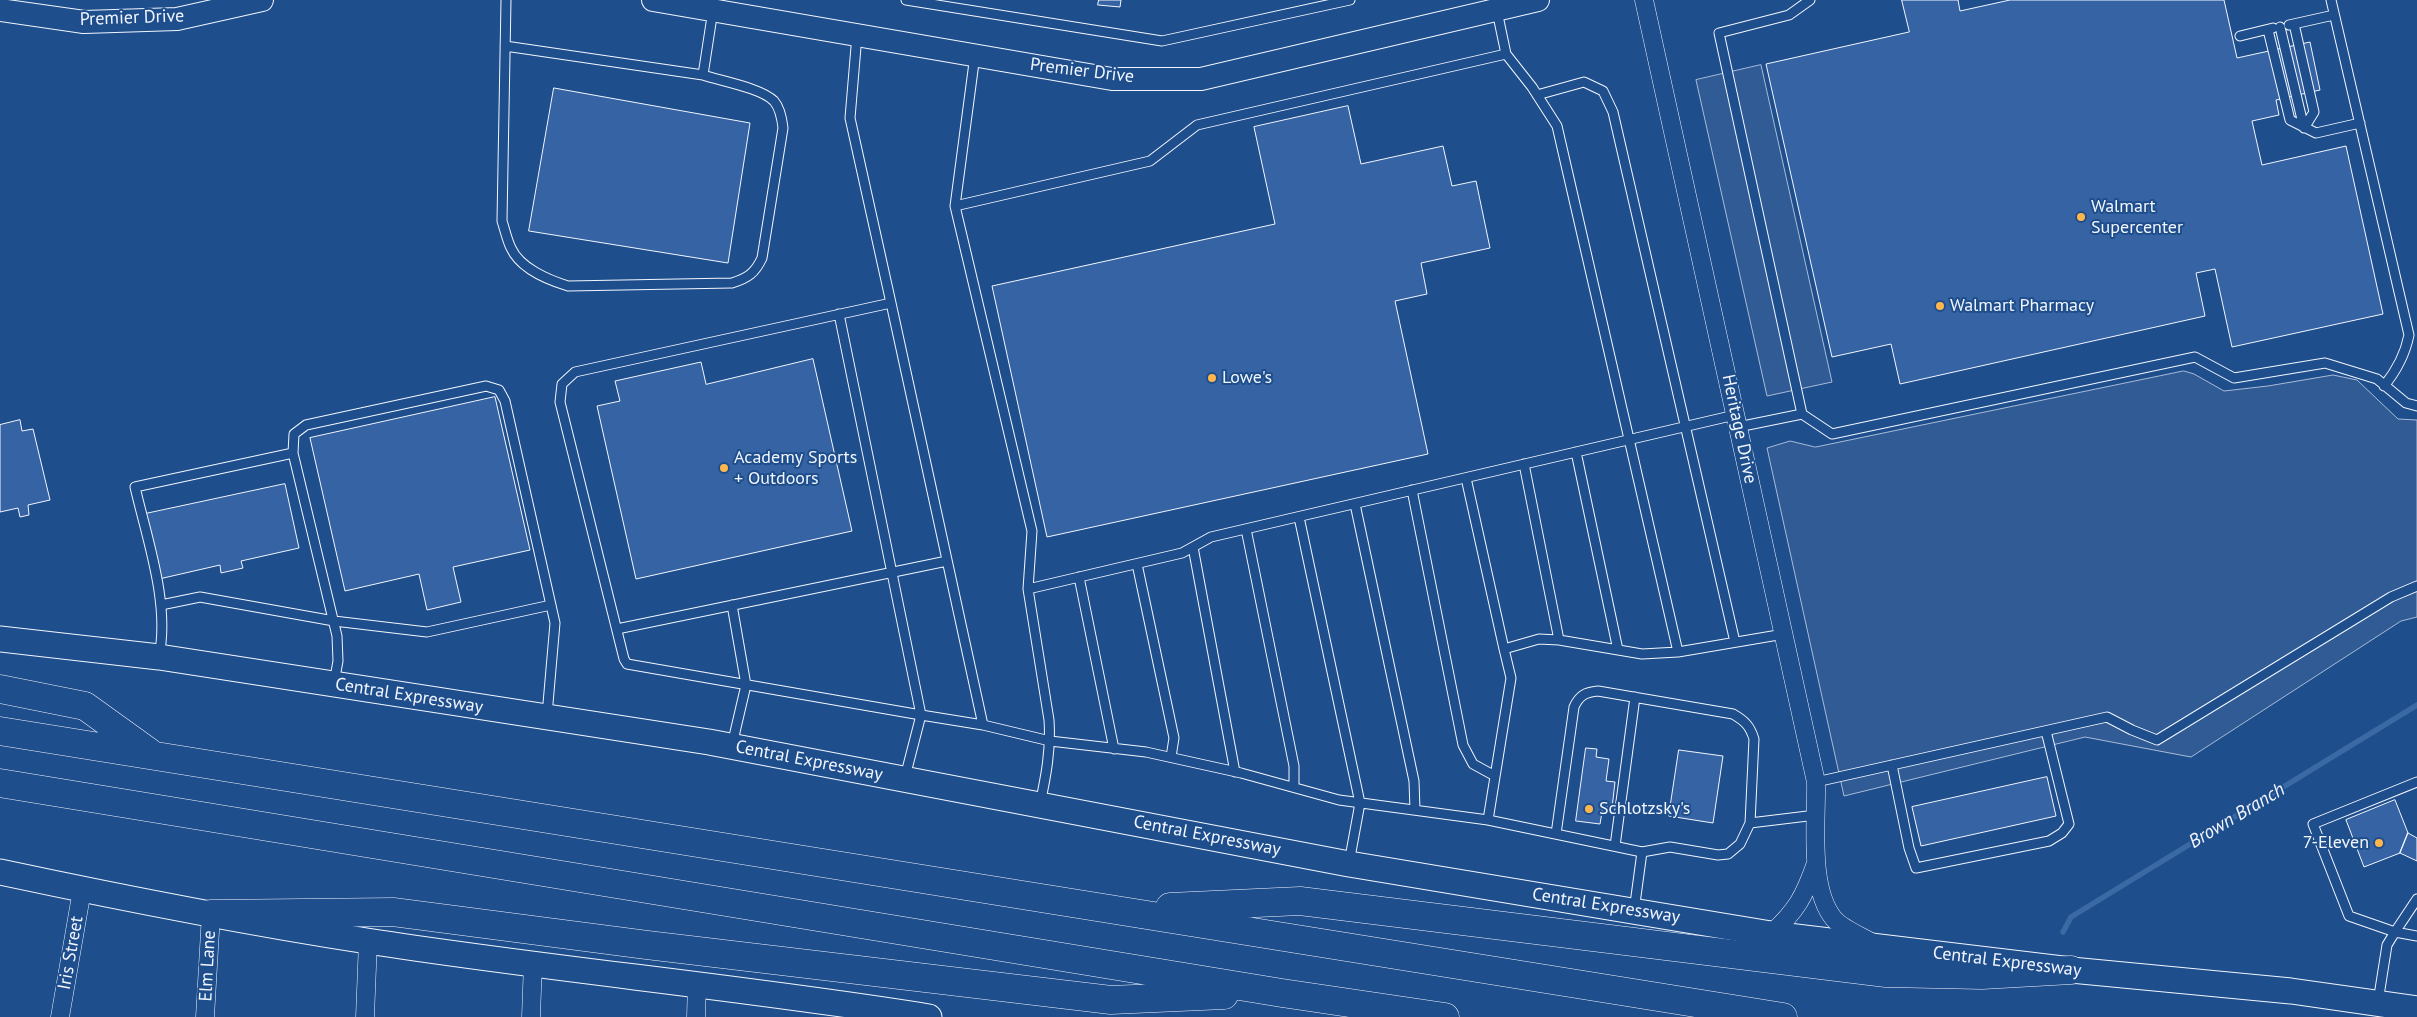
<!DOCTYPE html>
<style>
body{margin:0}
canvas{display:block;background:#1f4e8c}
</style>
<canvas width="2417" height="1017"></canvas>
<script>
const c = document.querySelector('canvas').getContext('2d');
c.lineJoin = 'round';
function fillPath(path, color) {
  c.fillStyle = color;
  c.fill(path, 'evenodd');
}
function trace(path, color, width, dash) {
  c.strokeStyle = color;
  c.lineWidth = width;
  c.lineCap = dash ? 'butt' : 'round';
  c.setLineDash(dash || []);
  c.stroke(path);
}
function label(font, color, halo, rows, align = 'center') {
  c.font = font + ' "PT Sans",sans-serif';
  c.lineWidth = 4;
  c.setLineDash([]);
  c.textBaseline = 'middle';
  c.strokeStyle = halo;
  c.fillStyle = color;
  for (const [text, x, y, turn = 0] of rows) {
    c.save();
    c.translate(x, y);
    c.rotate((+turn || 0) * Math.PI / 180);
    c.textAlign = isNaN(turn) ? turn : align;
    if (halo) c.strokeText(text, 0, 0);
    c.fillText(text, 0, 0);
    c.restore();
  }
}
const parking = new Path2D(`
 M1761 65 1832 382 1767 396 1696 80Z
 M2184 371 2194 374 2224 391 2268 386 2333 375 2357 380 2398 419 2417 420V617L2401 621 2191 757 2085 737 1844 796 1767 448 1790 441 1815 447Z`);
fillPath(parking, '#305b95');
trace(parking, '#a8bbd7', 1);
trace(new Path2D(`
 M2063 932 2071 917 2417 705`), '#3b69a3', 5.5);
const building = new Path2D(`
 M1099 0H1121L1120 7 1098 5Z
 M1902 0H1958L1960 11 2010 0H2224L2237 58 2310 42 2320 90 2276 100 2279 115 2252 121 2262 165 2346 146 2383 314 2232 347 2215 269 2196 273 2205 316 1900 384 1891 344 1832 357 1766 64 1909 32Z
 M554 88 750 123 728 263 529 231Z
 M1348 106 1361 164 1443 146 1452 186 1476 181 1490 248 1421 263 1427 294 1395 301 1428 454 1047 537 992 286 1275 224 1254 127Z
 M813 359 852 531 636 579 597 406 620 401 615 381 701 362 706 384Z
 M495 397 530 550 453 567 461 602 427 610 419 574 345 591 310 438Z
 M20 420 22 431 33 429 50 500 28 505 29 515 20 517 18 508 0 512V425Z
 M285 484 299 548 241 561 243 568 221 573 220 565 159 579 145 514Z
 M1586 748 1597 749 1596 757 1609 759 1606 781 1615 782 1612 808 1603 806 1600 824 1576 821Z
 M1679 750 1723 756 1713 823 1669 816Z
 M2047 777 2056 816 1921 846 1912 807Z
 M2395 800 2408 833 2400 853 2364 867 2346 820Z
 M2408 833 2417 838V861L2400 853Z`);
fillPath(building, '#3563a3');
trace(building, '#f2f6ff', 1);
const service = new Path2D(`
 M506 0 502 221C505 230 507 240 511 248 520 268 548 280 568 286L732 283C748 278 755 273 762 258L783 128C782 119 780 108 774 101 761 88 721 81 703 75L713 10
 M906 0 1162 41 1350 0
 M2331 0 2409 335C2405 355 2397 370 2384 386
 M1497 11 1506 54 1532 87 1557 126 1678 652 1642 654 1559 640 1539 639 1504 649 1511 678 1488 820 1642 852 1634 911
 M2294 24 2314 112 2304 128
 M2289 25 2334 15
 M2280 27 2304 128
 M2268 30 2290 120 2316 133 2360 123
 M857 35 850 118 891 303 575 372 562 384 560 402 624 659 627 664 921 715 905 777
 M2240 36 2273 28
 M505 46 703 75
 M975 55 955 206 1032 531 1028 589 1049 720C1051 750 1046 776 1040 804
 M1537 95 1584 82 1603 91 1613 112 1735 642
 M955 206 1150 161 1197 125 1506 54
 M891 303 983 725
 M839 314 921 715 983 725 1050 741 1146 752 1241 773 1339 800 1488 820
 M1802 414 1719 33 1789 15 1810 0
 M1738 427 1802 414 1832 434 2195 357 2234 378 2325 363 2377 379 2406 403 2417 406
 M1576 452 1618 650
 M1524 464 1559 640
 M1466 478 1504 649
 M1412 490 1463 745 1473 764 1495 776
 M1355 504 1414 781 1415 810
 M1299 517 1360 803 1349 863
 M1246 529 1294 766V787
 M1193 547 1235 772
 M1137 564 1174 738 1171 757
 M1079 577 1114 749
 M1028 589 1182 553 1211 537 1735 415
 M161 605 200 597 334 621 427 632 551 605
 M732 605 746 685 732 745
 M617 629 947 561
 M1678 652 1784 634
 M159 656C170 604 147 539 135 487L293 453
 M334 683 338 661 337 636 293 453 294 434 306 425 486 386 499 390 505 401 555 623 547 715
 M1892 765 1909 848 1916 868 2049 841 2062 833 2069 824 2046 731
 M1816 782 2107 717 2132 730 2157 740 2391 597 2417 586
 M2417 782 2313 824 2349 916 2395 932 2417 899
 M1556 834 1574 707C1579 696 1585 692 1598 691L1733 714C1745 721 1750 726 1754 739L1750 823
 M1615 846 1635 697
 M1642 852 1670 847 1718 855 1728 854 1740 844 1750 823 1816 815
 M2378 1002 2387 945 2395 932 2417 936`);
const minor = new Path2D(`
 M1644 0 1816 782C1817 820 1808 888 1834 919 1843 929 1861 936 1873 943
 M1771 934C1797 910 1804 897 1816 863
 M60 1017 82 890
 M205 1017 211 914
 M365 1017 368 941
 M531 1017 533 962
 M696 1017 697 983`);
const tertiary = new Path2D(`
 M653 0 1112 79H1201L1538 0
 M0 10 84 22 177 19 262 0`);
const secondary = new Path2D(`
 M0 639 159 657 709 742 1349 864 1771 934 2071 970 2291 991 2417 1009
 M0 872C122 898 244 922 367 941 554 970 742 987 929 1017`);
const motorway = new Path2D(`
 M0 689 85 706 149 752
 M0 731 1783 1017
 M0 783 1282 993 1445 1017
 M1170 907 1300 901 1886 973 1982 975 2071 970
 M211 914 393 912 647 945 1111 1000 1224 995`);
trace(service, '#f2f6ff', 11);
trace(minor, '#f2f6ff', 19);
trace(tertiary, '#f2f6ff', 24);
trace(secondary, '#f2f6ff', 27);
trace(motorway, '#f2f6ff', 29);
trace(service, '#1f4e8c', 9);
trace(minor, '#1f4e8c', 18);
trace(tertiary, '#1f4e8c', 22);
trace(secondary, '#1f4e8c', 25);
trace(motorway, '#1f4e8c', 28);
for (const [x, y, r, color] of [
 [2081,217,5,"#ffb74d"],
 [1940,306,5,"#ffb74d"],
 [1212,378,5,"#ffb74d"],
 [724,468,5,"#ffb74d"],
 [1589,809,5,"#ffb74d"],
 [2379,843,5,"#ffb74d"]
]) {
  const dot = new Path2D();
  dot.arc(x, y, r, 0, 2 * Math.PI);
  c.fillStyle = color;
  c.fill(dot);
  trace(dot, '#1f4e8c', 2);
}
label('18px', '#f2f6ff', '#1f4e8c', [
 ["Premier Drive",132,18,-2],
 ["Premier Drive",1082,71,7],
 ["Heritage Drive",1739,429,78],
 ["Central Expressway",409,696,9],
 ["Central Expressway",809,761,11],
 ["Central Expressway",1207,836,11],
 ["Central Expressway",1606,906,9],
 ["Iris Street",71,953,-80],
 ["Central Expressway",2007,962,7],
 ["Elm Lane",208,966,-87]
]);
label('18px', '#f2f6ff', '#1f4e8c', [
 ["Walmart",2091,207],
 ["Supercenter",2091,228],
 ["Walmart Pharmacy",1950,306],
 ["Lowe's",1222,378],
 ["Academy Sports",734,458],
 ["+ Outdoors",734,479],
 ["Schlotzsky's",1599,809],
 ["7-Eleven",2369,843,"right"]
], 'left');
label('italic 19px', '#f2f6ff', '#1f4e8c', [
 ["Brown Branch",2237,816,-31]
]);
</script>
